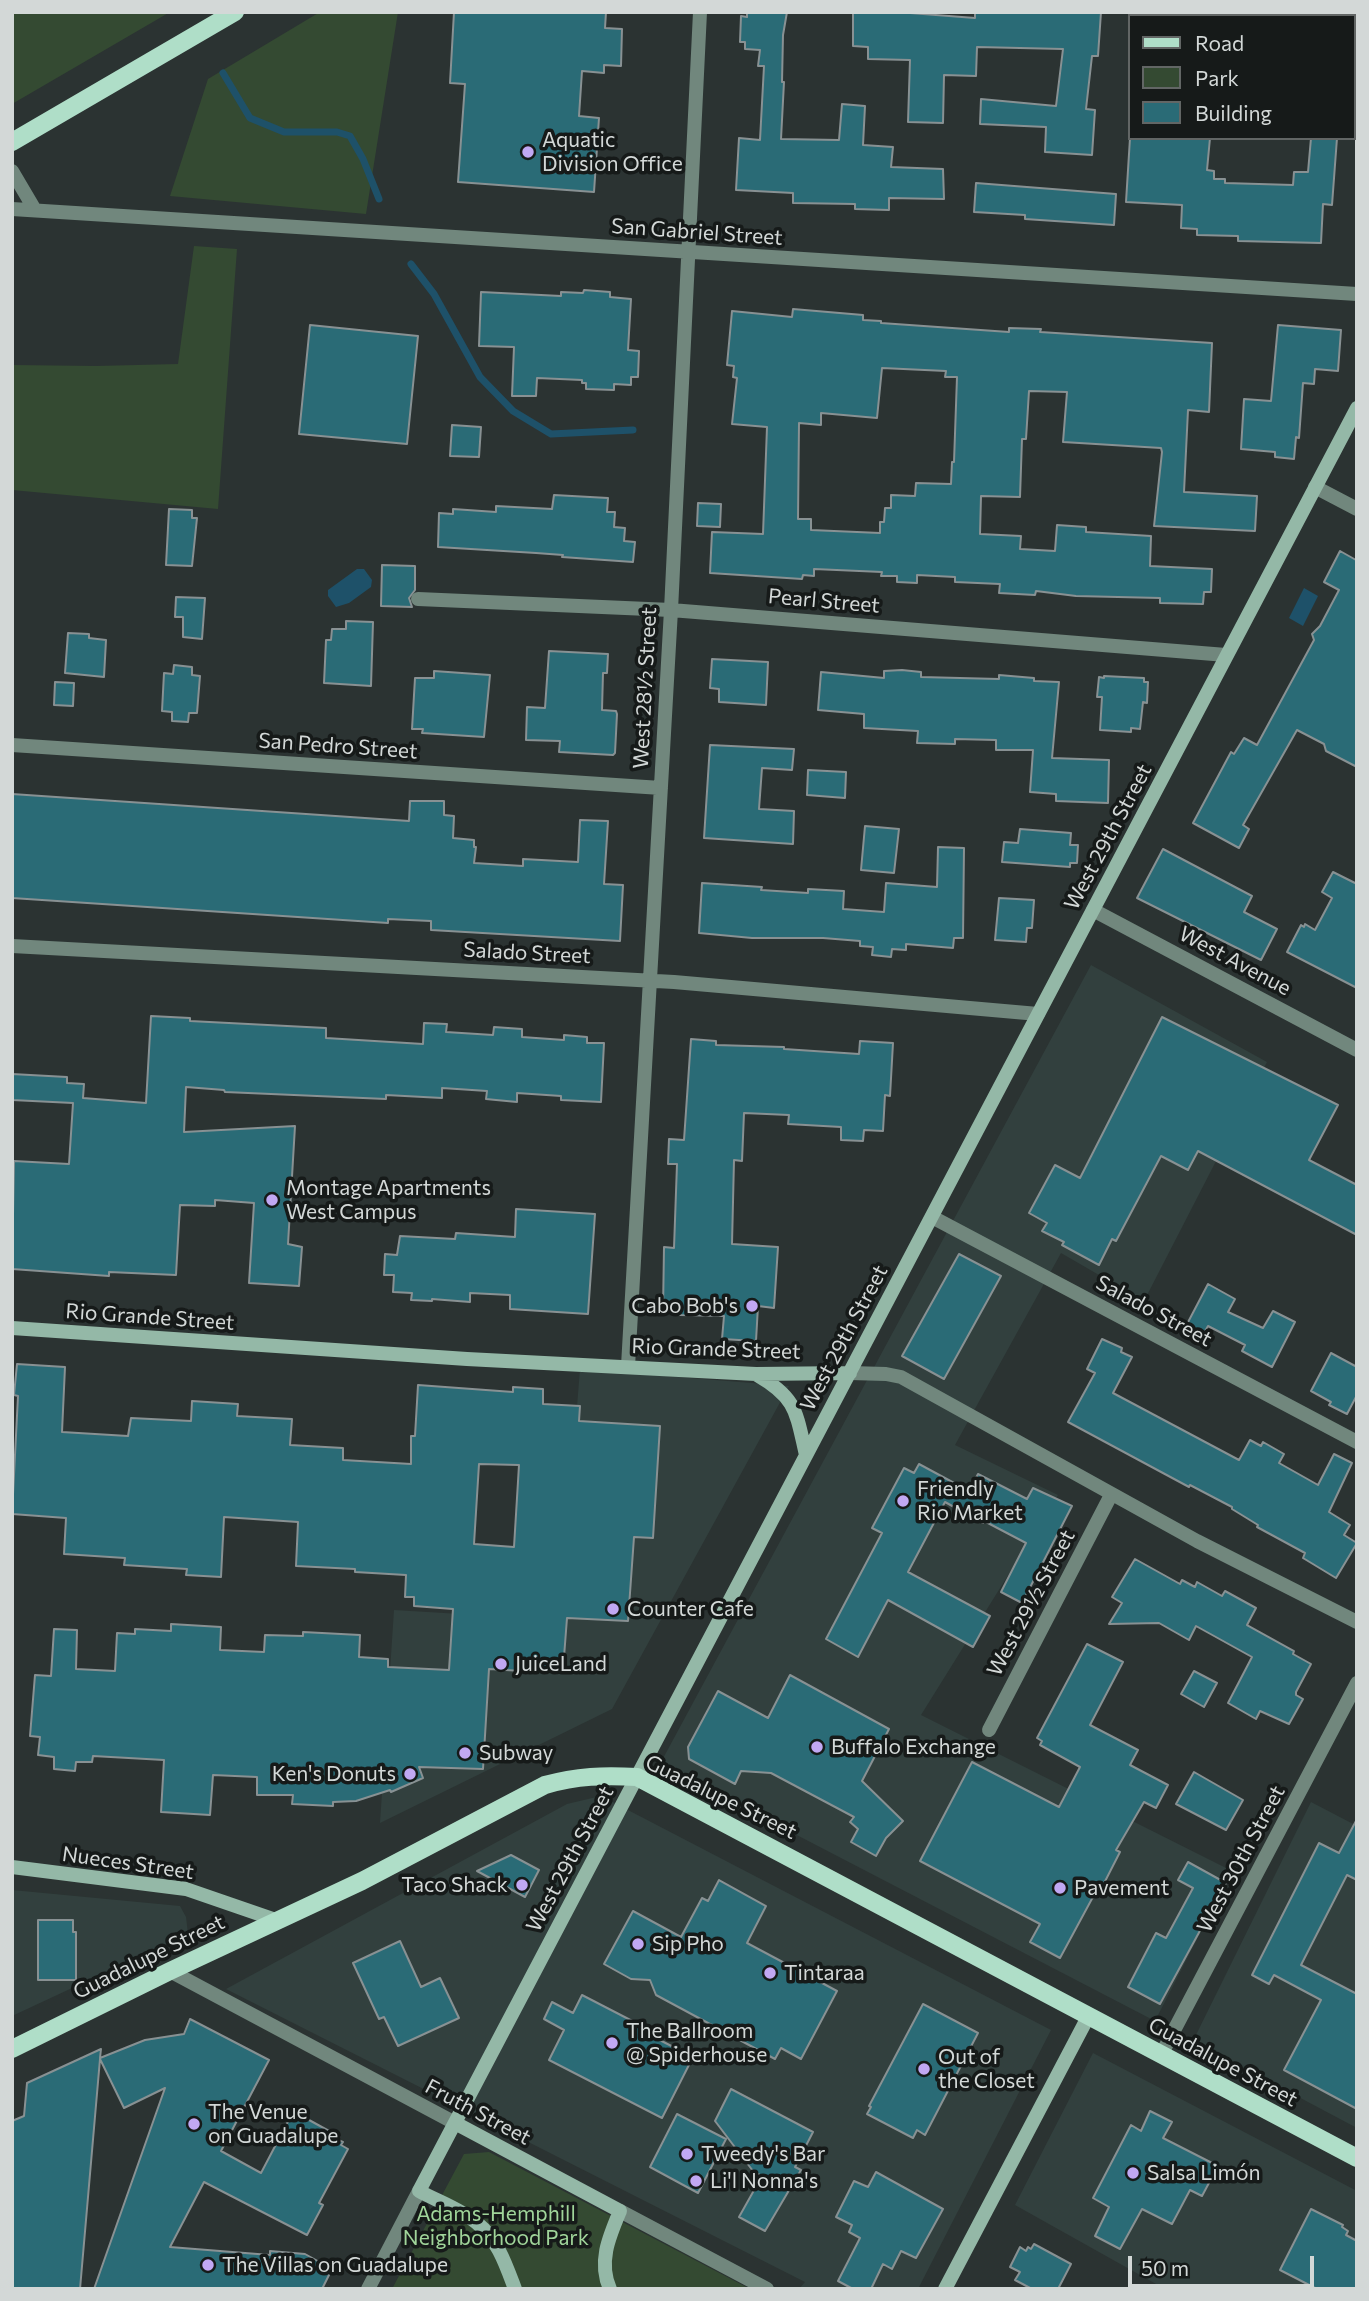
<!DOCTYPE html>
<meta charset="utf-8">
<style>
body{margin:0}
#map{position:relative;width:1369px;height:2301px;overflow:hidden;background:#2b3332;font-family:Commissioner,sans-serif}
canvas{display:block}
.frame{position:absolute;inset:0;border:14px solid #d3d8d7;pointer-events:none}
.legend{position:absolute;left:1128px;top:14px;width:228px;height:126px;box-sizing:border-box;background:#161a19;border:2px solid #626665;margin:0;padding:9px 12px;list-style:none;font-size:21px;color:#d3d8d7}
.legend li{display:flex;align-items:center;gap:14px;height:35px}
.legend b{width:35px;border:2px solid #626665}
.scale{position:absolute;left:1128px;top:2256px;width:186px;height:32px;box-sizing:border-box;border:4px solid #d3d8d7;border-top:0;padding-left:9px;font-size:21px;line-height:24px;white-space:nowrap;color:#d3d8d7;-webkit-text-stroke:5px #161a19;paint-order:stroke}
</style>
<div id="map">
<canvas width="1369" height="2301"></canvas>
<div class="frame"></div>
<ul class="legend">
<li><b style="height:9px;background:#afdec8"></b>Road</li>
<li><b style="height:19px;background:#344a32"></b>Park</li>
<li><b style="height:19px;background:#2a6b76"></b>Building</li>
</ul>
<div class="scale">50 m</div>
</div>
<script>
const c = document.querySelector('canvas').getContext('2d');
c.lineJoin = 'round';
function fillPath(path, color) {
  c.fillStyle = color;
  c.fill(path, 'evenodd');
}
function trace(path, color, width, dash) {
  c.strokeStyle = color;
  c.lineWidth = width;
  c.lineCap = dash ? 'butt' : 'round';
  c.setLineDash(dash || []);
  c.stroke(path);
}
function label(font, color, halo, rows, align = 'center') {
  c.font = font + ' Commissioner,sans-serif';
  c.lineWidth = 7;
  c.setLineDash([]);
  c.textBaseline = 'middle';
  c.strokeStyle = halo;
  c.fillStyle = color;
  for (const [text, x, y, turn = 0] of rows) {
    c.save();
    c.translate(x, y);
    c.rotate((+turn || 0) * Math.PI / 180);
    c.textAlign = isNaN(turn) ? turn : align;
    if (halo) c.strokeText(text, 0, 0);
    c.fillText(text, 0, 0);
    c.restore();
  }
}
fillPath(new Path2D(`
 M1091 965 1267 1062 1144 1301 1061 1253 955 1445 1058 1495 921 1715 1232 1871 1155 2021 660 1764Z
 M580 1369 789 1386 612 1709 380 1823 394 1610 560 1620Z
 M601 1796 1051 2030 918 2289H799L805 2282 226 1989 567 1804Z
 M1311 1802 1357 1826V2128L1193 2041Z
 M12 1890 180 1906 186 1917 188 1934 12 2016Z
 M1093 2053 1357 2191V2289H1165L1015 2205Z`), '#32403e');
fillPath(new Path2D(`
 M12 12H170L12 104Z
 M320 12H398L366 214 170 196 208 79Z
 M194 246 237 249 218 509 12 490V365L96 366 178 364Z
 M489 2152 750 2289H392L464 2154Z`), '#344a32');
fillPath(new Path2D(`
 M357 569H364L372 580 371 587 349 603 336 607 328 596V590Z
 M1304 588 1318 596 1303 626 1289 618Z`), '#1e5169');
trace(new Path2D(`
 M223 73 250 118 284 132H337L350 136 363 159 379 199
 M411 264 434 294 480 377 513 411 551 434 633 430`), '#1e5169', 7);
const building = new Path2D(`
 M454 12H606L605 28 622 29 621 66 604 65V73L582 71 579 116 599 118 594 192 458 182 465 84 450 83Z
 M747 12H787L783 35 782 82H784L781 139 839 140 842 104 865 106 863 145 893 147 891 167 943 169 944 199 889 198V210L855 209V204L793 203V193L736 190 739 138 760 140 764 66H758L760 50 745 49V42H740L741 16 747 17Z
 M853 12H897L975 18V12H1101L1098 56H1092L1086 109 1095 110 1092 155 1045 152 1046 127 980 124 981 99 1056 106 1063 49 977 47 976 76 944 75 943 123 908 122 910 60 868 59V47L853 46Z
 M1130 138H1210L1207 170 1214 171V179H1225V183L1293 185 1294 172H1308L1311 138H1337L1332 205 1323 204 1321 243 1238 241V236L1197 235V229L1181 228 1182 205 1126 202Z
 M976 183 1116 194 1114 225 1025 219V215L974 212Z
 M584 290 610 292V297L631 299 628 350 639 351 638 377H631V385L614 384V390L586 389V383H582V380L537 378 536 396H512L514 347 479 346 481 292 561 296V292L583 293Z
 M793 309 863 315V320L881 321V323L1009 332V328L1041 329 1040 332 1212 343 1209 412 1188 410 1184 492 1257 496 1255 531 1154 526 1162 452 1161 448 1063 442 1067 392 1029 391 1026 439H1022L1020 497 981 496 980 534 1021 536 1020 549 1055 551 1057 525 1086 527V532L1151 536 1150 566 1212 569 1211 592H1204L1203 604 1160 603V598L1076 596 1036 591 1035 595 999 593 1000 584 955 582V577L917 575V583L897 582V576H881L882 572 814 569V576L803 575 802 579 710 573 712 532 763 534 767 427 732 424 737 378 733 377 734 366 727 365 732 311 792 317ZM882 368 946 371 945 377H957L954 462H952L951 484 916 483 915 496 891 495V508H885L884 522H880V533L811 530V519H798L799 423 821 425V413L877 418Z
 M310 325 418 336 407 444 299 434Z
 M1278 325 1341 330 1338 371 1315 369 1314 384 1303 383 1299 438 1296 437 1294 459 1275 457V452L1241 449 1244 399 1271 401Z
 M452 425 481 427 479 457 450 456Z
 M554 495 608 498 607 512H615L614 527 625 528 624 541 635 542 633 562 562 557 563 555 536 553 438 547 439 513 453 514V509L496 512V506L552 509Z
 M698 503 721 504 720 527 697 526Z
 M169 509 192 510V518H197L192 566 166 565Z
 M1340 551 1356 560 1357 558V767L1326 751 1324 744 1297 730 1243 825 1249 829 1239 848 1193 823 1231 752 1234 754 1244 738 1257 745 1314 640 1312 634 1320 626 1339 590 1324 582Z
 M382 565 415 566V590L409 598 412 607 381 606Z
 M176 597 205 598 202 639 183 637V617H175Z
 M346 621 373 622 371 686 324 683 326 640H331L332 629H346Z
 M68 633 89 634V638L106 640 104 677 65 673Z
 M549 651 608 654 607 673H603L602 710 616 711 617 714 615 753 613 755 559 752 560 741 526 740 527 707 545 708Z
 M712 659 768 662 766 705 719 702V689L710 688Z
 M174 665 192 667V675L200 676 197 713H189L188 722 172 721V712L162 711 164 673 173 674Z
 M902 670 921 672V677L999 679V675L1034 678V681L1059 682 1052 758 1109 760 1108 803 1056 801V794L1030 792 1033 750H996V740L955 739V744L917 743 918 731 864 728V714L818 710 821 672 884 678V671Z
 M434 671 490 675 484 737 422 733 423 729H412L415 678H434Z
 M1104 676 1144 678V682H1148L1147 703 1143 702 1140 729 1131 728V732L1100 730 1102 697H1097L1099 677 1104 678Z
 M55 682 74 683 73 706 54 705Z
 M710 745 794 749 792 770 762 768 759 809 794 811 793 844 704 838Z
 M808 770 846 772 845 798 807 795Z
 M12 794 409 821 410 801H444V815L454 816 453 838 474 840V847H476L474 863 523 866V859L578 862 580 820 608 821 604 884 623 885 620 941 431 930V921L388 919V923L12 898Z
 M865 826 899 829 894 873 861 870Z
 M1020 829 1071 833 1070 845H1078L1077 863H1070V867L1002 862 1004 842 1018 843Z
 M938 847 964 848 963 938H954L953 948 906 944V950L892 949 891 957 872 955 873 947 860 946V941L823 938H752L699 933 702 883 762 887 761 890 808 893V889L844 891 843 909 884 912 886 883 937 887Z
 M1163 849 1252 896 1244 912 1277 929 1261 960 1137 898Z
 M1333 872 1357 884V988L1287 952 1301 925 1304 927 1305 924 1315 930 1332 898 1322 892Z
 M999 898 1034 900 1032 928H1027L1026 942 995 940Z
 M151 1016 190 1018V1021L326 1028V1038L423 1044 424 1023 447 1024 446 1032 493 1035 494 1027 522 1029V1037L564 1040V1035L587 1037V1043H604L601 1102 561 1100V1096L517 1093V1102L496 1100 486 1099 487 1091 442 1088V1098L386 1095V1099L225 1092 224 1090 186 1087 184 1132 295 1126 288 1244 302 1247 299 1286 249 1283 254 1203 215 1200V1206L180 1205 176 1275 109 1272V1276L12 1269 14 1161 69 1164 73 1103 12 1100V1074L67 1077V1083L84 1084 83 1098 146 1103Z
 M1162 1017 1338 1105 1309 1160 1357 1185V1235L1198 1151 1188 1170 1161 1156 1116 1241 1112 1239 1099 1265 1062 1245 1064 1242 1042 1231 1047 1223 1029 1213 1055 1165 1080 1178Z
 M691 1039 716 1041V1045L784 1047V1049L859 1054 860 1041 893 1043 890 1096 885 1095 883 1131 864 1130 863 1141 841 1140V1127L788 1124 789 1115 744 1113 742 1161 734 1160 732 1244 778 1247 774 1308 758 1306 756 1341 722 1339 724 1316 680 1315V1312L663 1311 664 1247 674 1248 677 1164H668L669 1139 684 1140Z
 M516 1209 595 1214 588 1314 510 1309V1295L470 1293V1302L432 1299V1301L411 1300 412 1293 393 1292 394 1275H384L385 1254 397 1255 400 1236 455 1239 456 1233 515 1237Z
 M959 1254 1001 1276 944 1379 902 1356Z
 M1208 1284 1235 1299 1228 1312 1263 1328 1273 1311 1295 1322 1272 1367 1242 1351 1245 1345 1208 1326 1203 1335 1186 1326Z
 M1102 1339 1122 1348 1121 1352 1132 1357 1113 1393 1239 1460 1250 1440 1261 1446 1263 1442 1284 1454 1279 1463 1318 1485 1334 1454 1352 1463 1329 1512 1350 1525 1344 1535 1357 1543 1336 1578 1303 1558 1305 1553 1257 1527 1258 1525 1232 1509V1507L1190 1485 1189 1487 1068 1422 1095 1373 1087 1369Z
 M1331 1353 1357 1367V1395L1347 1414 1329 1405 1331 1402 1311 1391Z
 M17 1364 65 1367 62 1432 128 1436 131 1418 191 1421 192 1401 238 1404 237 1416 292 1419 290 1445 343 1448V1460L411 1464V1436H415L418 1385 513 1392V1387L543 1389V1404L580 1406 579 1421 660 1426 653 1538 634 1537 628 1621 567 1618 563 1670 540 1669 539 1672 489 1669 483 1769 419 1767 423 1778 391 1792 390 1790 356 1801 333 1802V1806L292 1804 293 1795H257V1777L213 1775 210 1815 161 1812 164 1760 93 1756 92 1762H76L75 1771 54 1769V1757L38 1755 40 1737 30 1736 35 1675 51 1676 54 1629 77 1630 76 1669 115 1671 117 1633 135 1634V1629L171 1631V1624L221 1627 220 1650 264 1652 265 1635 303 1636V1632L360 1635 359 1657 388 1659V1667L449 1670 453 1609 414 1606V1597H405L406 1575 355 1572V1569L296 1566 298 1522 224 1517 221 1577 186 1575 187 1569 124 1565 125 1558 64 1554 66 1518 12 1514 18 1396 14 1395ZM479 1464 519 1465 514 1547 474 1544Z
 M919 1464 969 1491 978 1474 1027 1499 1033 1488 1072 1506 1022 1603 1001 1592 1026 1543 984 1521 983 1523 945 1502 908 1572 990 1616 973 1647 888 1600 858 1657 826 1639 882 1533 872 1528 904 1468 914 1473Z
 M1135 1559 1180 1584 1182 1580 1195 1587 1197 1582 1222 1596 1225 1591 1256 1608 1247 1625 1294 1651 1293 1654 1311 1664 1296 1692V1695L1303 1699 1289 1724 1260 1711 1256 1719 1228 1703 1252 1657 1196 1626 1189 1640 1159 1623 1109 1624 1122 1603 1112 1597Z
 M1087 1644 1123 1662 1090 1725 1138 1750 1130 1765 1168 1785 1156 1808 1144 1802 1116 1850 1120 1852 1097 1897 1094 1895 1060 1958 1030 1942 1040 1924 920 1861 972 1762 1059 1807 1080 1767 1040 1745 1042 1741 1037 1738Z
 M1194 1671 1217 1683 1204 1707 1181 1694Z
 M790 1675 889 1729 862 1781 903 1821 886 1838 876 1856 851 1842 858 1829 850 1822 854 1817 771 1773 741 1771 735 1784 689 1759 688 1747 718 1691 768 1718Z
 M1194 1772 1243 1800 1226 1830 1176 1804Z
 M1357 1819V1880L1347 1875 1301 1965 1357 1994V2109L1284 2070 1321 2000 1274 1975 1269 1984 1252 1975 1319 1843 1339 1853Z
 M511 1855 539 1870 525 1897 477 1871Z
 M1188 1862 1226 1883 1160 2004 1128 1987 1156 1933 1166 1938 1193 1888 1178 1880Z
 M719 1880 766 1906 747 1943 837 1991 801 2059 781 2048 775 2059 656 1995 650 1980 631 1979 604 1964 633 1911 681 1937 702 1898 708 1901Z
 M38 1920H73V1932H76V1980H38Z
 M400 1941 421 1987 440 1978 459 2018 398 2046 384 2017 379 2019 353 1963Z
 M582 1995 642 2026 640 2030 693 2057 662 2118 549 2060 564 2030 544 2019 552 2002 573 2013Z
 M923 2004 978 2033 925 2135 917 2130 913 2138 867 2114 871 2107 869 2106Z
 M190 2019 269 2060 221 2151 261 2173 292 2114 299 2118 300 2115 340 2137 338 2140 343 2142 341 2145 348 2149 319 2203 323 2205 307 2235 204 2182 170 2247 270 2255V2251L305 2254 332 2269 322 2289H94L165 2088 124 2108 100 2059 80 2289H12V2121L24 2116 27 2083 101 2049 100 2058 145 2040 184 2034Z
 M731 2089 813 2132 795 2167 801 2170 765 2231 739 2217 762 2176 753 2171 715 2121Z
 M1150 2111 1172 2122 1163 2138 1218 2166 1202 2196 1190 2190 1172 2224 1142 2209 1120 2249 1095 2236 1109 2207 1093 2198 1131 2125 1141 2131Z
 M677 2114 726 2139 698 2193 650 2167Z
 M876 2172 943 2209 916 2258 901 2251 892 2269 883 2264 871 2289H853L838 2281 860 2238 849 2232 852 2225 836 2217 854 2181 868 2187Z
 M1311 2209 1343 2225 1342 2227 1348 2231 1346 2235 1357 2241V2289H1317L1280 2270Z
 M1034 2244 1071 2264 1058 2289H1032L1015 2280 1020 2272 1010 2267 1020 2247 1026 2251 1028 2247 1031 2249Z`);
fillPath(building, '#2a6b76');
trace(building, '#889193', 2);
trace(new Path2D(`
 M12 171 35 210
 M12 209 1357 294
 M1315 487 1357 509
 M418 599 671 610 1226 655
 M12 745 661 788
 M1093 910 1357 1050
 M12 946 674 982 1038 1014
 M932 1217 1357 1442
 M628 1366 671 610 700 12
 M850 1373 886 1374 901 1377 1197 1541 1357 1622
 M989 1730 1111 1495
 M170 1971 455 2123
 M1161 2055 1357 1683
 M620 2211 767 2289
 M368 2289 419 2191`), '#71877d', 14);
trace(new Path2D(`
 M12 1328 467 1359 756 1374 850 1373
 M757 1375C797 1398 796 1412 806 1455
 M12 1867 186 1889 276 1920
 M455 2123 620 2211C609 2237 598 2262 610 2289
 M515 2289C506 2265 498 2240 477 2223 461 2209 437 2201 419 2191L1357 408
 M945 2289 1088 2017`), '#94b8a7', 14);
trace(new Path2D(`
 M12 142 235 12
 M12 2049 170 1971 362 1881 545 1785C577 1776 604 1775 637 1777L1357 2158`), '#afdec8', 18);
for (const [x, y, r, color] of [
 [528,152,7,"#c1a8f3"],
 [272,1200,7,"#c1a8f3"],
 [752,1306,7,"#c1a8f3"],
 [903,1501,7,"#c1a8f3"],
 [613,1609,7,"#c1a8f3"],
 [501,1664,7,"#c1a8f3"],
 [817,1747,7,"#c1a8f3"],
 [465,1753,7,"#c1a8f3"],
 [410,1774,7,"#c1a8f3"],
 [522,1885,7,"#c1a8f3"],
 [1060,1888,7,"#c1a8f3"],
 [638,1944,7,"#c1a8f3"],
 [770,1973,7,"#c1a8f3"],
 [612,2043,7,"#c1a8f3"],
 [924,2069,7,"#c1a8f3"],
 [194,2124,7,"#c1a8f3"],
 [687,2154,7,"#c1a8f3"],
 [1133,2173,7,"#c1a8f3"],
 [696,2181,7,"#c1a8f3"],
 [208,2265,7,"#c1a8f3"]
]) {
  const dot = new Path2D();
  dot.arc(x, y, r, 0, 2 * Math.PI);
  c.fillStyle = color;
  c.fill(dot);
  trace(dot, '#161a19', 2.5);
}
label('21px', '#d3d8d7', '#161a19', [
 ["Aquatic",542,140],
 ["Division Office",542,164],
 ["Montage Apartments",286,1188],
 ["West Campus",286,1212],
 ["Cabo Bob's",738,1306,"right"],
 ["Friendly",917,1489],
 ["Rio Market",917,1513],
 ["Counter Cafe",627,1609],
 ["JuiceLand",515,1664],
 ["Buffalo Exchange",831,1747],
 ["Subway",479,1753],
 ["Ken's Donuts",396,1774,"right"],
 ["Taco Shack",508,1885,"right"],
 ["Pavement",1074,1888],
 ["Sip Pho",652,1944],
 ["Tintaraa",784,1973],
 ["The Ballroom",626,2031],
 ["@ Spiderhouse",626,2055],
 ["Out of",938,2057],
 ["the Closet",938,2081],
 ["The Venue",208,2112],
 ["on Guadalupe",208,2136],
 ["Tweedy's Bar",701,2154],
 ["Salsa Limón",1147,2173],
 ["Li'l Nonna's",710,2181],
 ["The Villas on Guadalupe",222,2265]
], 'left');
label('21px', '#d3d8d7', '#161a19', [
 ["San Gabriel Street",697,232,4],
 ["Pearl Street",824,601,5],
 ["West 28½ Street",645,688,-87],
 ["San Pedro Street",338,746,4],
 ["West 29th Street",1108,837,-62],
 ["Salado Street",527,953,3],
 ["West Avenue",1235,961,28],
 ["Salado Street",1154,1311,28],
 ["Rio Grande Street",150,1317,4],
 ["West 29th Street",844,1338,-62],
 ["Rio Grande Street",716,1349,2],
 ["West 29½ Street",1031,1603,-62],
 ["Guadalupe Street",721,1797,26],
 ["West 29th Street",570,1859,-62],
 ["West 30th Street",1241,1859,-62],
 ["Nueces Street",128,1863,8],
 ["Guadalupe Street",149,1957,-26],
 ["Guadalupe Street",1223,2062,28],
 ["Fruth Street",478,2112,28]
]);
label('21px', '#a0d59a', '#161a19', [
 ["Adams-Hemphill",496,2214],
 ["Neighborhood Park",496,2238]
]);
</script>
